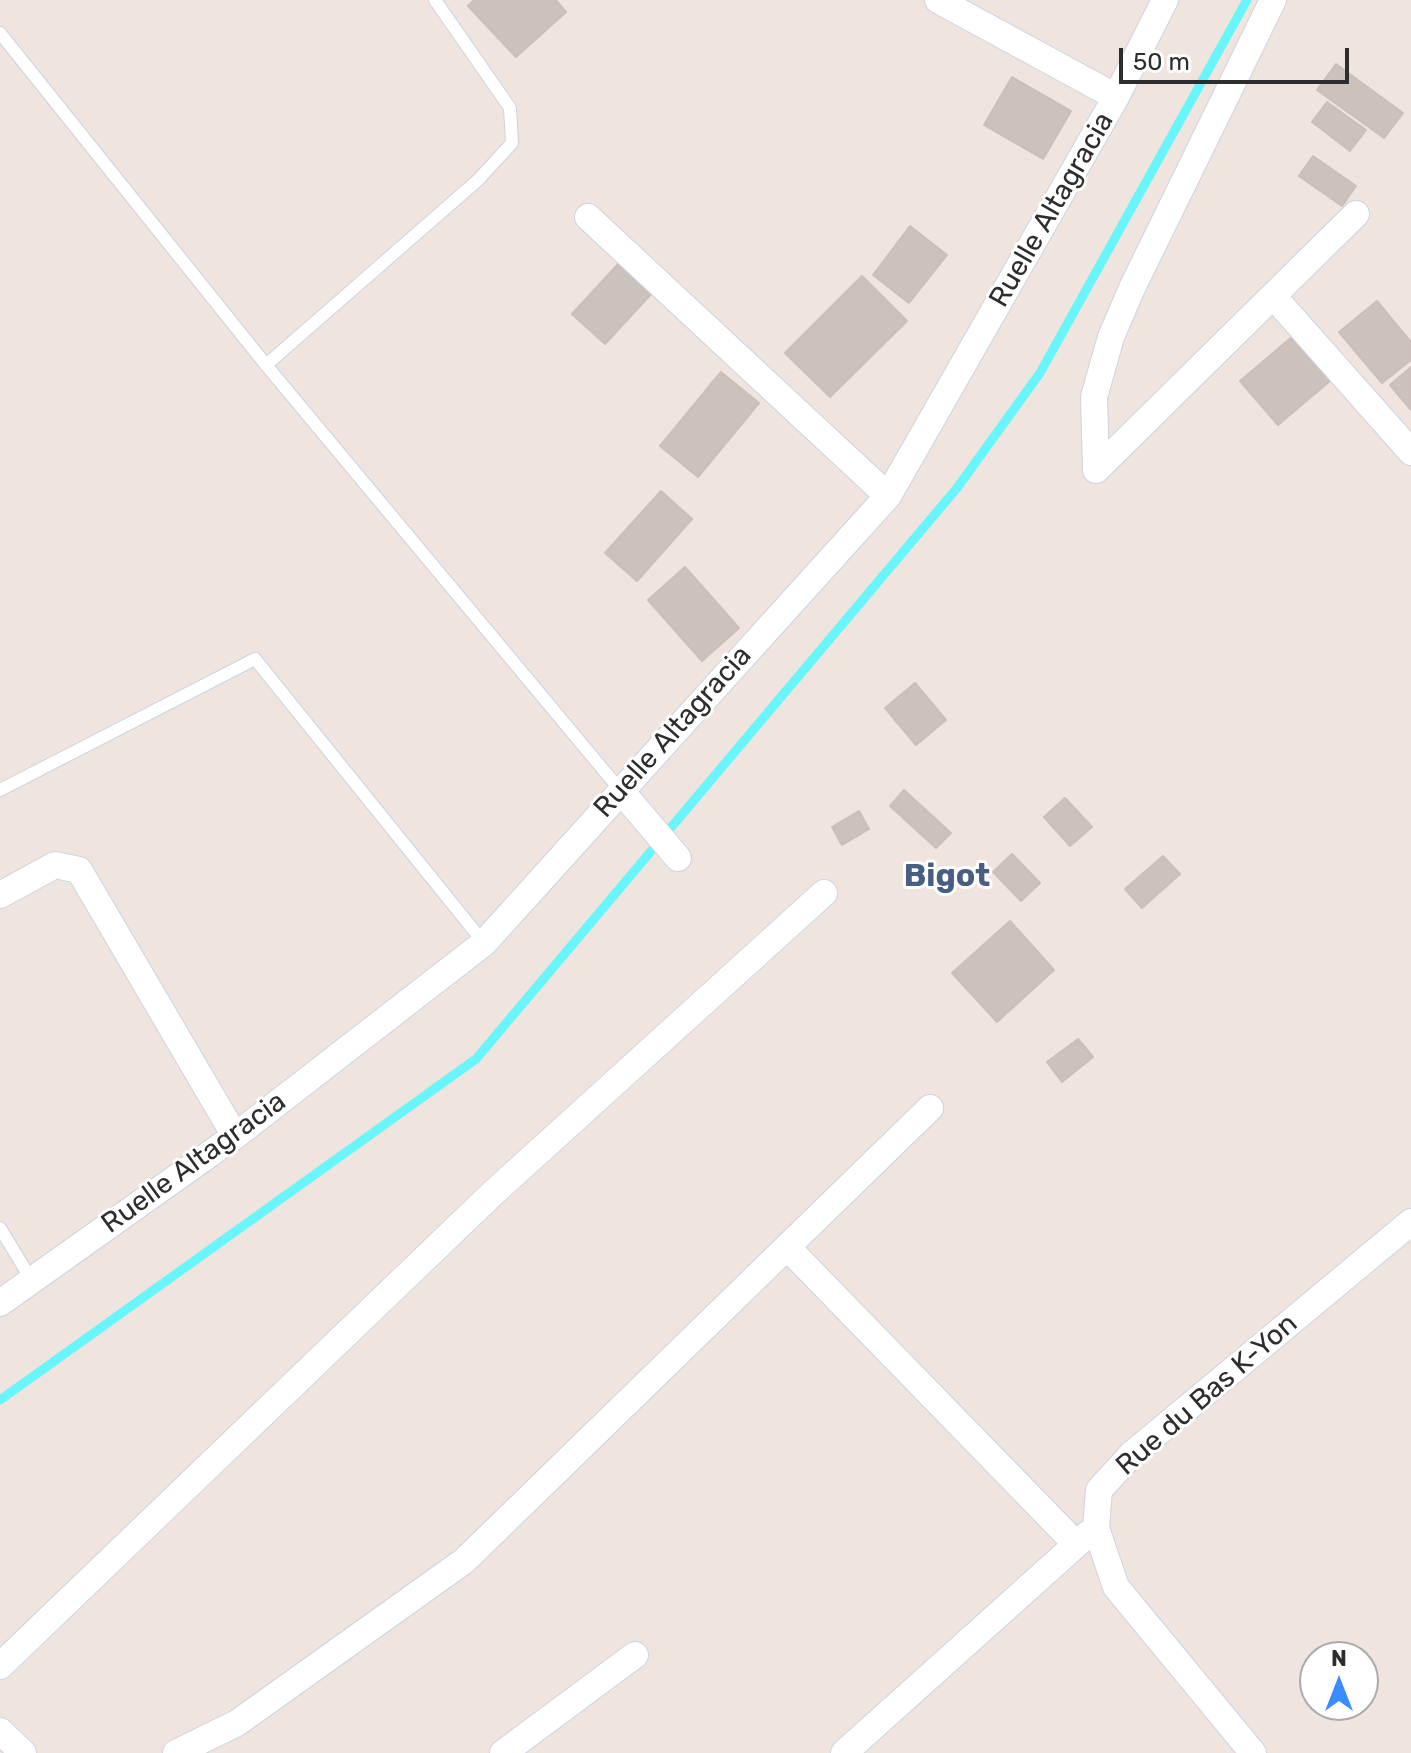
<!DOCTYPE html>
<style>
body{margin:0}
#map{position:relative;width:1411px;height:1753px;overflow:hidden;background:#efe4de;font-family:Rubik,sans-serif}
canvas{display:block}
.north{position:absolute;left:1299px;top:1641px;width:80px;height:80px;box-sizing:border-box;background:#fff;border:2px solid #ababab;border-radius:50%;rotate:0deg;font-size:22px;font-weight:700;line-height:32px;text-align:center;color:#2d2d2d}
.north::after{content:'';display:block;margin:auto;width:28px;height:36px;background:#3b8cff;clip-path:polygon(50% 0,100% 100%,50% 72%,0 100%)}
.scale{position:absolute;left:1119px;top:48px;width:230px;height:36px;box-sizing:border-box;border:4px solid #2d2d2d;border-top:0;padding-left:10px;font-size:24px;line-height:28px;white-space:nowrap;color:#2d2d2d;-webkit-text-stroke:6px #fff;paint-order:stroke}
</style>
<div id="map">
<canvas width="1411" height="1753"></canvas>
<div class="north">N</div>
<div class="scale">50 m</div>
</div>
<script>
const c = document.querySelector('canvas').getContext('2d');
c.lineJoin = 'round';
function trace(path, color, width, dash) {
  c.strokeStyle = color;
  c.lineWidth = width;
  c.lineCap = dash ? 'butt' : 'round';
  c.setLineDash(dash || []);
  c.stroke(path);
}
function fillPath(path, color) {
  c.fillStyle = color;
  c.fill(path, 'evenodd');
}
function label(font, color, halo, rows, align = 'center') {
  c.font = font + ' Rubik,sans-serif';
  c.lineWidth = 6;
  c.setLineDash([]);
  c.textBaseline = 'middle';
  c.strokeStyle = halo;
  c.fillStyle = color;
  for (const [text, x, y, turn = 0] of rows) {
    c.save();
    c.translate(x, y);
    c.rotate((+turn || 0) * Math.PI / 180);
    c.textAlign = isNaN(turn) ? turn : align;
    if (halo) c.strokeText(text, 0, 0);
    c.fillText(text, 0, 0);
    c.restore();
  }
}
trace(new Path2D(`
 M0 1400 476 1059 957 488 1040 373 1247 0`), '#68f5fb', 9);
const building = new Path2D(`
 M474 0H556L566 12 516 57 468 6Z
 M1336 64 1403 113 1384 138 1317 90Z
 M1012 77 1071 111 1043 159 984 125Z
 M1327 102 1366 130 1350 151 1312 122Z
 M1313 156 1356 186 1342 206 1299 176Z
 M910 226 947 255 909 303 873 275Z
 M620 262 653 292 605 344 572 314Z
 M862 276 907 321 830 397 785 353Z
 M1377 301 1411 342V360L1382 383 1339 332Z
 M1299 331 1337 375 1278 425 1240 381Z
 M1411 367V410L1390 385Z
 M721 372 759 403 698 477 660 446Z
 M661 491 692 519 637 581 605 553Z
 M685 567 739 628 702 661 648 600Z
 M915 683 946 720 916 745 885 708Z
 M904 790 951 833 936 848 890 806Z
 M1065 798 1092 827 1070 846 1044 817Z
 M859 811 869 829 842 845 832 827Z
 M1012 854 1040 883 1021 901 993 872Z
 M1163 856 1180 874 1142 908 1125 889Z
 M1010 921 1054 970 997 1022 952 973Z
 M1078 1039 1093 1057 1062 1082 1047 1062Z`);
fillPath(building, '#cbc2bc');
trace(building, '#cbbfb7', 2);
const lane = new Path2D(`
 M0 33 266 365 621 791
 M266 365 478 180 512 143 510 108 435 0
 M0 790 255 659 484 943
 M0 1228 31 1279`);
const street = new Path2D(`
 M938 0 1116 97
 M588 217 888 496
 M1274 297 1411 452
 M1096 470 1094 397 1111 337 1132 288 1273 0
 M1096 470 1356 214
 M621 791 678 858
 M0 895 55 865 79 870 235 1136
 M787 1247 1076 1544
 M0 1303 235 1136 484 943 888 496 1116 97 1165 0
 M0 1666 492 1194 824 893
 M0 1731 23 1753
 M176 1753 237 1723 464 1561 930 1108
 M503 1753 635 1655
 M844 1753 1088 1534
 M1253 1753 1116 1587 1096 1528 1099 1490 1132 1454 1411 1222`);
trace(lane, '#ccd4df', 14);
trace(street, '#ccd4df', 28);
trace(lane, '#fff', 12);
trace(street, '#fff', 26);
label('28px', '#2d2d2d', '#fff', [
 ["Ruelle Altagracia",1052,210,-60],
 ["Ruelle Altagracia",673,732,-48],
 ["Ruelle Altagracia",194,1163,-36],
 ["Rue du Bas K-Yon",1207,1395,-41]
]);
label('bold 32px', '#485f83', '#fff', [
 ["Bigot",947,877]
]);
</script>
